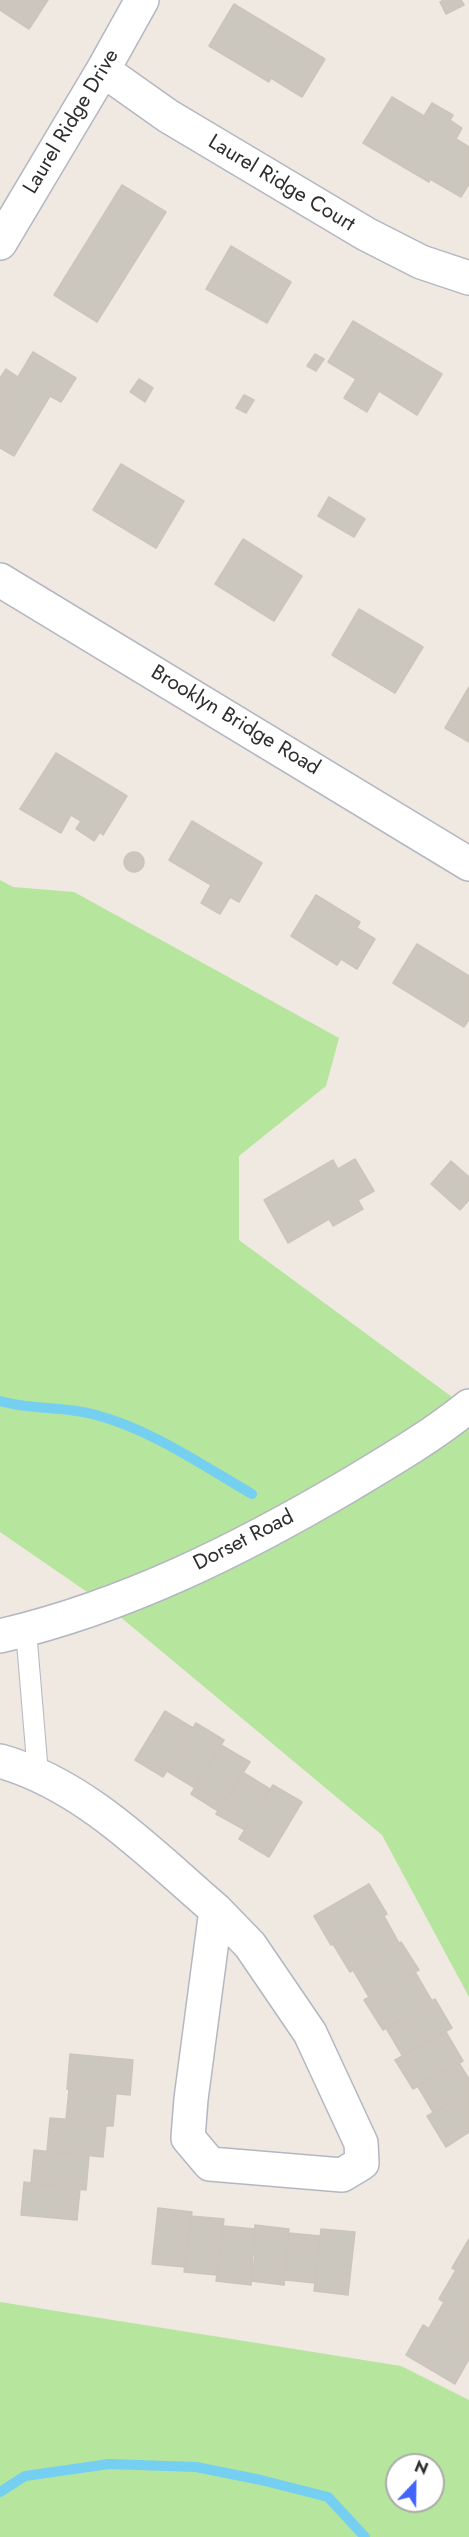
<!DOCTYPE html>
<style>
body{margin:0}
#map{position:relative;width:469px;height:2537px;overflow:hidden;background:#efe9e1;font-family:Jost,sans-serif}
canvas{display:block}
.north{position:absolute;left:385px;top:2453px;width:60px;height:60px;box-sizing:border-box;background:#fff;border:2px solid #ababab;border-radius:50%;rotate:22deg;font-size:16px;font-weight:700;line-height:24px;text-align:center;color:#2e2e2e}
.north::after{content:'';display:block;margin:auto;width:21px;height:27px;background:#4264fb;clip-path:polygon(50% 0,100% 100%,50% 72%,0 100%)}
</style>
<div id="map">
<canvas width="469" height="2537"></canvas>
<div class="north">N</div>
</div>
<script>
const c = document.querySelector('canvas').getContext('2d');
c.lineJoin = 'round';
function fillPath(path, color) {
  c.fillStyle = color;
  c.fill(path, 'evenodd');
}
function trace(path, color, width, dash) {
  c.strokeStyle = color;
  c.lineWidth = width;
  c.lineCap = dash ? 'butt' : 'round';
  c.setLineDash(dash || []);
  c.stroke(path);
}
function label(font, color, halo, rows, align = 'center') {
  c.font = font + ' Jost,sans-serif';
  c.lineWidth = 4.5;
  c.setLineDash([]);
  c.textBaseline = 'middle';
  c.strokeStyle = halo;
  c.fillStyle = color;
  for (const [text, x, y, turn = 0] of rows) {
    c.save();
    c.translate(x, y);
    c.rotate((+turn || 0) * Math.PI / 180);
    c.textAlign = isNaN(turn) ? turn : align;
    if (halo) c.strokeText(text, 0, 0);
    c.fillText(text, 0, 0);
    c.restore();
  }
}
fillPath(new Path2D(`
 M0 880 13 887 74 892 339 1038 326 1086 239 1156V1240L467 1408 469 1406V1997L382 1835 106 1605 0 1532Z
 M0 2302 401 2366 469 2400V2537H0ZM397 2465H433V2501H397Z`), '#b6e59e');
trace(new Path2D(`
 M0 1401C31 1410 65 1406 96 1415 152 1430 202 1465 252 1494
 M0 2492 25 2476 109 2464 196 2467 261 2480 328 2497 365 2537`), '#75cff0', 10);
const building = new Path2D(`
 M0 0H48L29 29 0 10Z
 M444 0H461L464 5 446 14 440 2Z
 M234 4 325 59 302 97 271 78 269 82 209 46Z
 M392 97 424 116 432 103 453 115 450 120 462 128 456 139 469 147V184L461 197 430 179 429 182 363 143Z
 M122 185 166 212 97 322 54 295Z
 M231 246 291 282 267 323 206 289Z
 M353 321 442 374 417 415 379 391 367 412 344 398 356 379 328 362Z
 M33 352 76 378 61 402 50 396 14 456 0 448V378L6 369 18 377Z
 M315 354 324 359 316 371 307 366Z
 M139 379 153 388 145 402 130 392Z
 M244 395 254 400 246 413 236 408Z
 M121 464 184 501 156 548 93 510Z
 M329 497 365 519 354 537 318 516Z
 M243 539 302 576 274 621 215 584Z
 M359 609 423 647 395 693 332 655Z
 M469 687V742L445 728Z
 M56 753 127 796 103 835 100 832 94 841 76 829 81 821 71 815 61 833 20 809Z
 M192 821 262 863 239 902 230 897 220 914 201 903 211 885 169 860Z
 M124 862a10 10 0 1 1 20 0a10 10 0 1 1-20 0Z
 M316 895 360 922 357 928 375 939 357 969 341 959 337 965 291 936Z
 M417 944 469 976V1019L464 1027 393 983Z
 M355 1159 374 1191 358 1200 363 1209 333 1226 329 1219 288 1243 264 1200 333 1160 338 1169Z
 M451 1161 469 1177V1200L460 1210 431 1184Z
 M165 1711 193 1728 163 1777 135 1760Z
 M196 1723 224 1740 195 1788 167 1771Z
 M221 1745 250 1762 218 1811 191 1794Z
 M244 1773 270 1789 245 1830 216 1814Z
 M273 1785 302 1802 269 1857 239 1839Z
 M369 1884 387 1914 331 1945 314 1916Z
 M384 1916 399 1943 350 1972 333 1944Z
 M401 1942 419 1970 369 1997 353 1970Z
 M415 1972 432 2001 383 2030 364 2000Z
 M435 1999 452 2028 402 2055 386 2028Z
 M446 2032 463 2061 413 2089 395 2060Z
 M70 2054 133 2060 130 2095 67 2089Z
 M459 2063 469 2079V2092L433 2112 417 2085Z
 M69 2089 116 2094 113 2126 85 2125 86 2121 66 2120Z
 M469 2092V2132L446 2147 427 2116Z
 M50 2118 86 2121 85 2125H106L103 2157 47 2151Z
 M34 2150 89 2156 86 2190 31 2183Z
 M24 2182 80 2189 77 2220 21 2215Z
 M158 2208 192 2212 185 2267 152 2264Z
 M191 2216 224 2219 217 2275 184 2272Z
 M255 2225 289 2229 284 2285 251 2281Z
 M224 2226 255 2229 253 2255H255L251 2285 216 2281Z
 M321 2229 355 2232 348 2295 314 2291Z
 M289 2233 320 2236 315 2283 285 2280Z
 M469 2239V2278L452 2268Z
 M456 2270 469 2278V2314L465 2312 464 2314 439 2299Z
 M444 2302 464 2314 465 2312 469 2314V2354L429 2328Z
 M423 2325 469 2354V2359L455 2384 406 2355Z`);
fillPath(building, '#cbc7bf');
trace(building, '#cbc5ba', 1.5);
const lane = new Path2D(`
 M26 1630 38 1774`);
const street = new Path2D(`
 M103 70 168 116 366 234 421 262 469 278
 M0 243 103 70 142 0
 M0 1636C125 1607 241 1549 351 1484 391 1460 432 1436 469 1406
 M0 1761C85 1785 151 1854 216 1910
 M216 1910 250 1945 310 2033 361 2143 362 2163 342 2175 210 2164 188 2138 191 2099Z`);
const secondary = new Path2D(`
 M0 580 469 864`);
trace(lane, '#b4b7c1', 22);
trace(street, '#b4b7c1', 36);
trace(secondary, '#b4b7c1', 36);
trace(lane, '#fff', 20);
trace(street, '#fff', 33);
trace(secondary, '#fff', 33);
label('21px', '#2e2e2e', '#fff', [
 ["Laurel Ridge Drive",72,122,-59],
 ["Laurel Ridge Court",281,184,31],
 ["Brooklyn Bridge Road",235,721,31],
 ["Dorset Road",244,1541,-27]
]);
</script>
